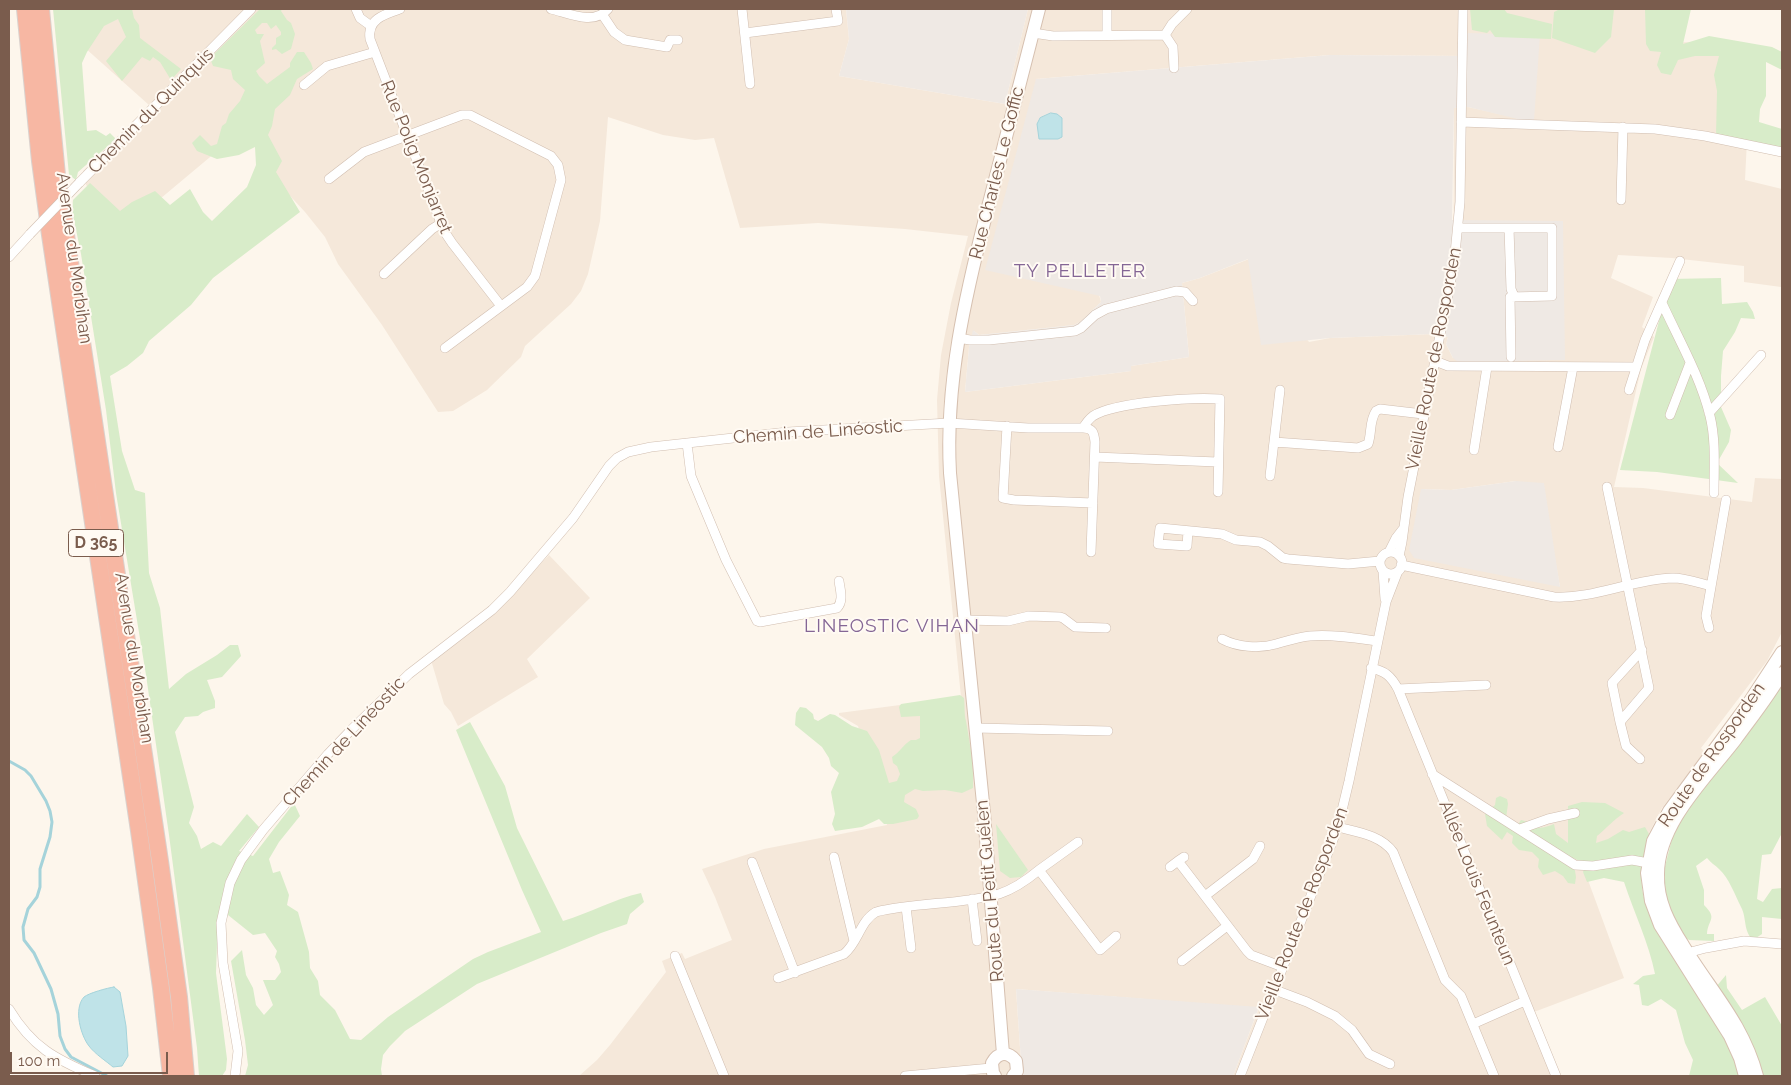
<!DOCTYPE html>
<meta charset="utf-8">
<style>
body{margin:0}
#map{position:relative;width:1791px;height:1085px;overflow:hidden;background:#fdf6ec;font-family:Raleway,sans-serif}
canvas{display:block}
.frame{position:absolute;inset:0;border:10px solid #7a5c4d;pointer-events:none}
.scale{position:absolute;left:10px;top:1052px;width:158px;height:22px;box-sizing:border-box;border:2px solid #7a5c4d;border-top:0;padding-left:6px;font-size:15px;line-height:18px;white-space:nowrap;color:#7a5c4d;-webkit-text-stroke:4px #fffaf3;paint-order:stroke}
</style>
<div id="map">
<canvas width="1791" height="1085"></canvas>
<div class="frame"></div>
<div class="scale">100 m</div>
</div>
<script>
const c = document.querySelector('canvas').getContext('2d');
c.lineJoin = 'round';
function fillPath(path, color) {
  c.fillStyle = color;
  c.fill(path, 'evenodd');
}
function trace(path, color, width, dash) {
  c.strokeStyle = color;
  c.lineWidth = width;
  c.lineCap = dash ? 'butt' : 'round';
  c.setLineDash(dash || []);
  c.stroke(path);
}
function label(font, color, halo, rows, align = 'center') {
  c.font = font + ' Raleway,sans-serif';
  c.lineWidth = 4;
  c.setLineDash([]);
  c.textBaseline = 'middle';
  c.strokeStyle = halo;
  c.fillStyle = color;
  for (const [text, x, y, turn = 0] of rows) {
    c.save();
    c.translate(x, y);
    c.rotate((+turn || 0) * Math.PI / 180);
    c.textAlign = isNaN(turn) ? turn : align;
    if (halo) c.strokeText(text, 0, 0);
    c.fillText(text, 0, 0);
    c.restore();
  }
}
fillPath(new Path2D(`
 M92 9H846L849 39 839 76 1005 104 1028 9H1672L1670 42 1737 43 1747 140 1745 180 1782 189V306L1781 287 1744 282V266L1672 258 1618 255 1611 278 1653 297 1642 327 1654 337 1641 369 1614 487 1643 488 1752 502 1755 478 1782 479V632L1767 661 1701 748 1705 752 1662 808 1649 833 1642 869 1585 872 1624 978 1534 1012 1561 1076H1233L1259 1008 1016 989 1022 1076H579L597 1060 610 1045 666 972 662 961 682 953 685 959 732 940 715 897 702 869 764 849 887 825 858 726 839 715V713L961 697 939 476 937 400 941 355 951 303 968 236 905 229 818 223 740 228 714 138 695 140 663 135 608 117 600 221 588 274 581 291 571 304 525 346 521 357 487 390 453 411 438 412 382 325 338 264 325 237 305 212 266 170 246 127 130 224 86 185 83 171 149 105 75 39ZM1330 55 1466 56 1522 119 1468 107 1454 108 1453 358 1446 344 1448 337 1434 334 1330 338 1309 342 1249 259 1200 278 1182 283 1189 357 1131 366V371L965 392 969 347 974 331 979 335 1074 325 1080 322 1101 302 1036 79ZM1516 481 1557 570 1560 587 1421 489 1451 490Z
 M549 555 590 598 527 659 538 677 458 726 451 712 444 704 431 660 494 613Z`), '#f5e8da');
fillPath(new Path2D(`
 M846 9H1028L1005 104 839 76 849 39Z
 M1466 33 1540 35 1534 120H1522L1468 107 1454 108 1452 220 1563 221 1565 360 1458 362 1453 358 1446 344 1448 337 1434 334 1330 338 1261 345 1248 259 1200 278 1182 283 1189 357 1131 366V371L965 392 969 347 973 330 979 335 1074 325 1080 322 1101 302 1100 296 985 270 1036 79 1330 55 1466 56Z
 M1516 481 1544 483 1560 587 1414 558 1409 550 1421 489 1451 490Z
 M1016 989 1259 1007 1233 1076H1022Z`), '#efe9e4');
fillPath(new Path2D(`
 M53 9H132L134 18 139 25 140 38 181 69 171 80 160 62 153 57 150 61 142 57 122 81 106 61 126 37 118 19 104 26 87 52 82 63 87 131 96 130 106 136 110 133 116 139 78 172 76 180 69 175Z
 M260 9H282L281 11 287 20 291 23 295 34 291 49 282 54 276 49 272 50V48L276 44V38L281 35V32L276 25 271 29 267 23H262L255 30 257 34H264L260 41 265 63 256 71 259 76 267 84 290 67V63L297 52H304L311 63 313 69 297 79 290 95 275 109 272 126 268 135 282 161 276 172 300 212 213 278 191 305 149 341 143 353 127 366 110 376 122 451 135 490 145 493 149 573 160 608 169 689 186 674 217 655 230 645H238L241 656 222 677 207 680 215 701V708L203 712 198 716 185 717 175 732 194 807 189 823 197 836 201 849 213 842 221 846 247 814 259 827 239 851 253 856 294 803 300 816 279 842 269 859 273 873 280 871 289 895 287 905 298 912 309 952 310 968 318 981 320 995 335 1010 350 1039 361 1040 388 1017 473 959 488 952 541 932 522 890 456 730 470 722 505 786 517 828 563 921C590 913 614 899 641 893L644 902 630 914 627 924 601 933 477 984 405 1031 390 1046 383 1055 381 1069 382 1076H245L248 1065 245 1040 231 961 242 950 246 975 253 988 256 1005 264 1015 273 1005 263 980H275L281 972 279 964 275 957 277 951 265 933 253 935 228 915 218 927 217 944 216 973 227 1059 226 1070 222 1076H199L197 1048 169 835 146 675 116 493 106 410 81 254 72 210 73 200 90 183 120 211 132 202 155 191 170 205 190 189 203 212 212 221 247 187 256 165 255 147 239 155 217 159 197 151 192 143 200 135 211 146 217 144 222 126 226 123 229 114 240 101 245 90 233 79 231 70 213 66 210 58Z
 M1470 9H1504L1507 13 1552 24 1551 39 1495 37 1490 30 1487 33 1472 30Z
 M1560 9H1614L1611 37 1595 53 1552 38 1554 12Z
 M1645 9H1691L1683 44 1709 36 1772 47 1782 52V70L1766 62V96L1760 109 1759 122 1782 129V148L1716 135 1717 91 1714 75 1719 56H1695L1678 60 1671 75 1661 73 1657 65 1661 52 1650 51 1646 44Z
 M1721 278 1722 304 1747 302 1753 312 1755 319 1741 318 1735 332 1723 351 1721 376V407L1731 430 1729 442 1717 463 1738 483 1657 472 1620 470 1670 279Z
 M1782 682V833L1771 854 1762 855 1757 899 1763 902 1772 889 1782 888V919L1762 917V934L1753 940C1743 931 1747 918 1741 907 1735 895 1729 878 1719 869 1715 865 1711 863 1707 858L1696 866 1704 890V905C1718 919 1708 919 1707 934H1714V941L1689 940 1683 936 1666 901 1663 874 1673 835 1698 791Z
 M960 695 964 698C965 705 964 714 966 721 970 744 974 765 973 788L962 793 945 790 923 791 915 789 905 795 904 802 916 809 919 816 917 819 893 824H884L879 819 862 827 835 831 832 824 835 814 831 792 839 773 831 766 829 758 822 747 795 725 796 713 800 707 806 708 813 714 814 719 818 721 830 714 835 715 852 726 867 731 879 750 889 783 897 781 900 774 897 766 893 763 892 757C900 752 903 745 911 740H916L920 738V716L901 717 899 707 901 704Z
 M1500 796 1507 799 1508 804 1506 818 1517 826 1521 820C1538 823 1532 833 1554 824L1556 834 1568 843V806L1582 802 1605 803 1624 813C1613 820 1607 828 1597 836L1596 843 1608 839 1623 830 1629 832 1645 827 1649 834C1646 851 1640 869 1642 887 1645 920 1685 971 1705 1000L1726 975 1727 988 1742 1010 1765 997 1782 1026V1076H1689L1693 1060 1685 1043 1676 1010 1661 999 1648 1006 1642 1005 1639 985 1633 984 1643 976 1655 974C1649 943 1634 913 1624 882L1604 878 1587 882 1583 872 1586 864 1573 858 1576 877 1575 884 1568 883 1563 876 1555 871 1543 875 1538 867 1539 859 1532 852 1519 850 1512 843 1513 836 1507 832 1502 840 1487 826 1485 814 1495 805 1496 798Z
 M996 824 1028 870 1021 877 1010 878 1000 871Z`), '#d8ecc9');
const water = new Path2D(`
 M1051 113 1057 114 1062 118V137L1058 139H1039L1037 124 1040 118Z
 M114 987 120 992 126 1026 128 1056 122 1066 113 1067C106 1061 95 1054 89 1046 81 1036 73 1009 84 997 89 993 107 988 114 987Z`);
fillPath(water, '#bfe3e8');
trace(water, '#a5d3da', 1);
trace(new Path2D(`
 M9 761 25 770 31 776 46 801 50 811 52 822 50 837 40 869V887L37 897 28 909 23 927 24 940 34 953 51 989 58 1014 60 1036 65 1049 71 1057 107 1076`), '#a5d3da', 3);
const street = new Path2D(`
 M356 9 360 18 371 26
 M400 9C385 14 367 19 370 39L444 231 452 243 501 306
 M551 9C568 13 594 26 608 9
 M742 9 750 84
 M1107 9V35
 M602 14 614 32 625 40 667 47 670 40H678
 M745 33 838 21 836 9
 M1033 33 1053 36 1165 35 1172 24 1187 9
 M1165 35 1173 47 1174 68
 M304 85 327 66 375 52
 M1461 122 1655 129 1705 136 1782 152
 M329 179 364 152 462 115H470L551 156 558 165 561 180 535 276 527 287 445 348
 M79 183 251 9
 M1621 200 1623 127
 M1458 228H1552V296L1510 297 1511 357
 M1509 228 1511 289 1514 296
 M9 257 30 234
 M384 274 432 229 440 224
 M1662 303C1679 340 1700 376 1710 416 1716 440 1714 468 1714 493
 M958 338 970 340H989L1075 331 1081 328 1095 315 1106 309 1176 291 1185 292 1193 301
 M1435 361 1448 366 1636 367
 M1629 390 1645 340 1680 261
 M1709 413 1761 355
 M1670 415 1690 363
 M1007 426 1003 498 1014 500 1093 503
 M1083 428C1093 428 1094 433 1095 442L1091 552
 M1274 442 1358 448 1368 444C1372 433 1369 421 1376 411L1380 409 1423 414
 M687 443 691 476 726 560 757 621 760 622 837 608C844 601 840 589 839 581
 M1558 447 1573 367
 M1474 450 1487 367
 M1095 457 1217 462
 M1270 476 1280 390
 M1607 487 1649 688 1620 722 1626 746 1640 759
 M1188 531 1187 546 1158 544 1160 528 1222 534 1236 540 1260 542 1268 546 1283 558 1288 559 1348 564 1380 561
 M1389 552 1396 538 1403 529
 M1380 563a11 11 0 1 1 22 0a11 11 0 1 1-22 0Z
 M1399 556 1402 542 1408 497 1454 264 1460 202 1463 9
 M1401 565 1554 597C1594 599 1633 579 1673 578 1685 578 1699 583 1711 586
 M1383 571 1385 599
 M965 620 1008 621 1029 616 1060 617 1063 618 1075 627 1106 628
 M1709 628 1706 616 1726 500
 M1222 639C1237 647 1259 649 1276 644 1287 641 1298 637 1310 636 1331 634 1355 638 1376 641
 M1371 668C1385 671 1391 676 1398 689L1556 1076
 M1398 689 1486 685
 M1620 722 1612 683 1642 650
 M975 728 1108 731
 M1432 774 1575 865 1593 866 1632 860 1654 864
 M1338 827C1357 832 1381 835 1393 852L1445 980 1461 996 1494 1076
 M1520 829 1548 819 1575 813
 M834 857 854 941
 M1184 857 1178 861 1247 951 1251 955 1283 967
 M752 862 795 973
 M1170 867 1178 861
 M1039 870 1078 842
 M1205 896 1253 859 1260 846
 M972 899 977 941
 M906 907 911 948
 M1683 954 1706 948 1744 941 1782 944
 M675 956 724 1076
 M1182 961 1227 926
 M778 978 844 954C858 943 860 921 876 912 916 902 960 905 999 894 1014 889 1027 880 1039 870L1100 950 1116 936
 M1275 990 1307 1002 1335 1016 1352 1030 1369 1054 1390 1064
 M9 1009C32 1047 55 1059 95 1076
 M1473 1024 1525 1001
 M235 1076 238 1051 223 963 221 923 230 883 241 860 263 830 328 754 352 729 409 674 492 610 510 592 573 518 609 466 617 458 628 452 651 447 788 432 949 423 1028 428H1083C1086 423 1089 419 1093 416 1115 402 1193 397 1220 399L1218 492
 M905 1076 991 1068
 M1240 1076 1338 827 1349 781 1386 602 1398 571`);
const secondary = new Path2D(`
 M1003 1054 984 813 950 473C945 383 965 297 987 211 1004 143 1022 76 1039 9
 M995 1076 993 1073 992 1063C998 1052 1008 1051 1016 1061L1017 1071 1013 1076
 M1745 1076 1740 1058 1730 1036 1660 925 1651 901 1647 873 1653 841 1669 811 1748 704 1782 652
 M1757 1076C1743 1023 1710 990 1683 945 1669 923 1657 901 1658 874 1658 823 1707 777 1736 739 1752 717 1769 696 1782 673`);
const highway = new Path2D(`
 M25 9 40 161 50 235 139 831 161 988 171 1076
 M41 9 57 175 160 861 179 997 186 1076`);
trace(street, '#d1beb0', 10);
trace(secondary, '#d6c0b0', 14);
trace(highway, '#dad1cd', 18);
trace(street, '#fff', 9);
trace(secondary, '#fff', 12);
trace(highway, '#f7b7a3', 16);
const streetBridge = new Path2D(`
 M30 234 79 183`);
trace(streetBridge, '#d1beb0', 10, []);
trace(streetBridge, '#fff', 9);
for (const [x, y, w] of [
 [96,543,55]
]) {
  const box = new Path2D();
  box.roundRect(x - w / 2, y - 13.5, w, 27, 4);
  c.fillStyle = '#fffaf3';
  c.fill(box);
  trace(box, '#7a5c4d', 1);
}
label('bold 16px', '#7a5c4d', null, [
 ["D 365",96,543]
]);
label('18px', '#7a5c4d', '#fffaf3', [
 ["Chemin du Quinquis",151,111,-45],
 ["Rue Polig Monjarret",416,157,68],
 ["Rue Charles Le Goffic",997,173,-76],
 ["Avenue du Morbihan",74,258,82],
 ["Vieille Route de Rosporden",1434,359,-79],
 ["Chemin de Linéostic",818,432,-4],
 ["Avenue du Morbihan",134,658,81],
 ["Chemin de Linéostic",344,742,-47],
 ["Route de Rosporden",1712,755,-55],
 ["Allée Louis Feunteun",1477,883,68],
 ["Route du Petit Guélen",990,891,-95],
 ["Vieille Route de Rosporden",1302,914,-69]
]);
c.letterSpacing = '1px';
label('19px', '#846695', '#fffaf3', [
 ["TY PELLETER",1080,271],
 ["LINEOSTIC VIHAN",892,626]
]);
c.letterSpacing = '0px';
</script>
